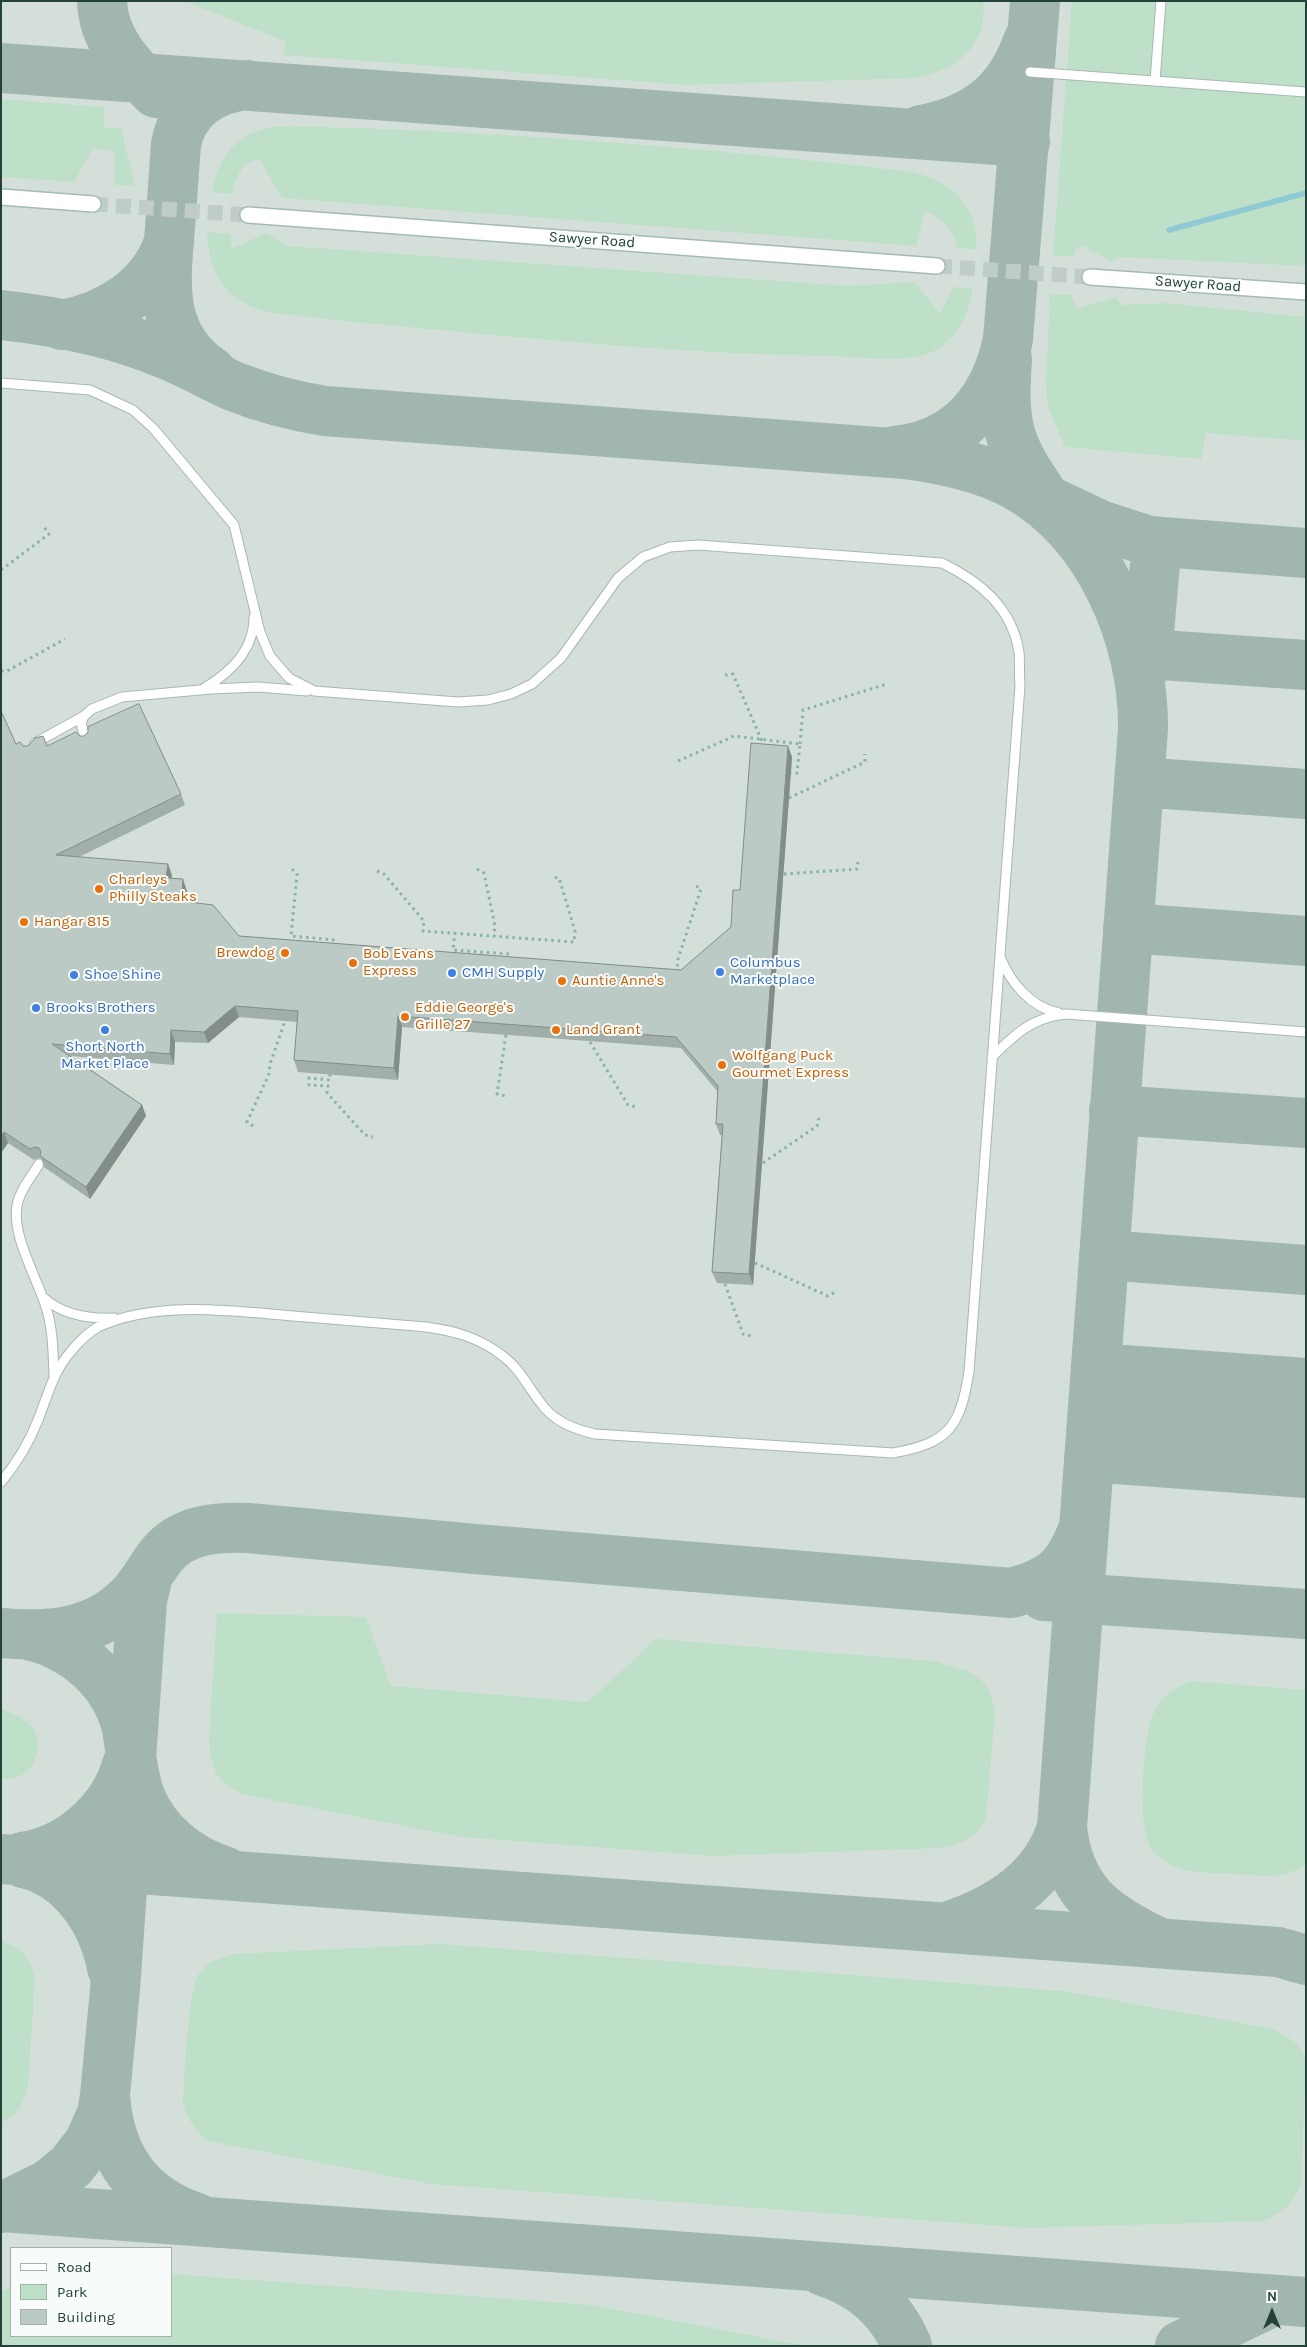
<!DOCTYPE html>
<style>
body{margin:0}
#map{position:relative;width:1307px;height:2347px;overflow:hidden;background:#e6efeb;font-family:Karla,sans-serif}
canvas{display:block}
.frame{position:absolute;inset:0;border:2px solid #24423a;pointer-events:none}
.legend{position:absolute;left:10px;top:2247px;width:162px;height:90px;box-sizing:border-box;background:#f7fbf9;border:1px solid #a3b1ad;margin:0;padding:6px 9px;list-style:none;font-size:15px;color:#24423a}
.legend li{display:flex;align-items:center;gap:10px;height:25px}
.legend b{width:25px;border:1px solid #a3b1ad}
.north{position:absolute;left:1247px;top:2287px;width:50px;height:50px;-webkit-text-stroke:4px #f7fbf9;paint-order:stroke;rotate:0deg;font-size:14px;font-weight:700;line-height:20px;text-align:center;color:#24423a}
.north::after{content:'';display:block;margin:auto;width:18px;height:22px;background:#24423a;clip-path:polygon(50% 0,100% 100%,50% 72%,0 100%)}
</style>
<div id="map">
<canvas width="1307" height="2347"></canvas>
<div class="frame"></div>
<ul class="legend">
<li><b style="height:6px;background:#fff"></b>Road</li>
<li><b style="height:14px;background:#bfe0c8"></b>Park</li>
<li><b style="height:14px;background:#bbcac4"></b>Building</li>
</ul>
<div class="north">N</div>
</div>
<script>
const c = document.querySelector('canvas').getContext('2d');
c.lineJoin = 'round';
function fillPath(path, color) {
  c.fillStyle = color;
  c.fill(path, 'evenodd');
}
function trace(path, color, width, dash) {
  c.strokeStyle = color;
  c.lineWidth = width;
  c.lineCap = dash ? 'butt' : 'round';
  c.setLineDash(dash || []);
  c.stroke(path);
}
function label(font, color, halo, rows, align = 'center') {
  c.font = font + ' Karla,sans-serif';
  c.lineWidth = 4;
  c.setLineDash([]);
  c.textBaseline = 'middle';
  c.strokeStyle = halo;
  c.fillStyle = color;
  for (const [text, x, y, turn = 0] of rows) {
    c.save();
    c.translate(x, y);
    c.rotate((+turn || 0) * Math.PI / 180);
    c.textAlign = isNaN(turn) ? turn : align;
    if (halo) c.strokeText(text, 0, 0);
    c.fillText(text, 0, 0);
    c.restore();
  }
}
fillPath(new Path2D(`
 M1 1H1306V2346H1ZM11 2248H171V2336H11Z`), '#d4dfda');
fillPath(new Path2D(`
 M184 1H983C988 46 956 71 915 78L687 85 284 55 285 41Z
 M1072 1H1306V266L1117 257 1111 262 1084 246 1076 250 1073 257 1053 255Z
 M1 99 104 107V127L123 129C123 149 133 166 134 186L115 185 114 151 93 148 74 182 1 177Z
 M277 126C489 130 702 147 913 172 951 181 980 207 976 249L957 248C953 230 943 217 925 211L916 246 282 198 260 160C242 160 235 179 232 194L212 192C220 154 237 132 277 126Z
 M207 232 230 234 232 249 265 233 288 246 848 286 914 282 940 313 954 287 973 288C968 316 957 341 930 353 908 363 857 357 831 356 687 354 542 340 398 326 365 323 333 320 300 316 286 314 270 314 257 309 221 296 209 268 207 232Z
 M1050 294 1071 295 1077 309 1115 297 1122 305 1164 303 1306 317V441L1205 433 1202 459 1065 447 1048 407 1046 385Z
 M217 1613 366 1617 391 1686 588 1702 656 1639 933 1661C968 1671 989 1671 995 1713L986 1820C974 1840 959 1845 938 1848L713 1856 461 1837 246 1795C216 1784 210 1768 209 1737Z
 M1191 1681 1306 1690V1864C1286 1880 1260 1876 1236 1874 1211 1872 1179 1876 1160 1857 1155 1853 1148 1845 1147 1839 1139 1814 1142 1730 1156 1708 1165 1693 1176 1687 1191 1681Z
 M1 1709C11 1712 25 1718 32 1727 44 1744 37 1770 17 1777 13 1779 6 1779 1 1779Z
 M1 1939C22 1950 29 1955 35 1978L28 2088C23 2103 17 2116 1 2122Z
 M441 1944 1063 1991 1269 2028C1285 2035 1300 2042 1306 2060L1301 2184C1293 2203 1283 2213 1263 2221L1027 2228 431 2184 208 2141C194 2128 186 2119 183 2101 185 2074 187 1991 200 1972 208 1961 221 1958 233 1954Z
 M171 2274 592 2305 806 2346H1V2291L11 2289V2336H171Z`), '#bfe0c8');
trace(new Path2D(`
 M1169 230 1306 193`), '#8ec9d4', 5.5);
trace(new Path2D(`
 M102 1C103 40 130 67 156 93
 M1 68 1025 142
 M921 130C975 120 1010 94 1028 41
 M1 315C57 321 116 333 168 355 190 364 211 376 233 386 263 398 293 406 325 411L905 454C943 459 983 467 1017 486 1099 533 1144 637 1143 729L1062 1827C1046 1881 996 1911 946 1927
 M62 325C110 316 153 289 169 242
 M1007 359C1002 431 1009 446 1050 505
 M212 372C159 337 165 285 170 228 172 200 174 172 176 144 183 108 211 89 247 85
 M895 451C960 445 996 399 1008 339L1035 1
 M1051 502 1100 525 1149 541 1306 553
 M1147 654 1306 665
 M1146 666 1157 542
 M1139 782 1306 794
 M1128 928 1306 941
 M1114 1110 1306 1123
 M1104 1255 1306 1270
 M1096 1368 1306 1383
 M1093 1412 1306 1428
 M1089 1457 1306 1473
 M1044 1596 1306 1614
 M1 1633C47 1637 95 1634 129 1599 142 1587 150 1570 161 1556 182 1529 216 1527 248 1528L475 1549 1011 1593C1054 1582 1069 1568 1084 1527
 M28 1635C74 1645 116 1680 127 1729 131 1751 132 1774 140 1796 154 1832 187 1860 224 1871
 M1062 1827C1068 1889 1101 1915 1154 1940
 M22 1857C71 1850 114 1811 127 1765
 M1 1859 1278 1952 1306 1960
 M23 1863C72 1873 104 1922 112 1968
 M105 2095C109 2156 138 2199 197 2218
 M1 2207 1306 2302
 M1 2208 49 2184 71 2166 89 2143 102 2114 105 2095 115 1990 142 1601 148 1575
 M823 2271C862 2283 891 2308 907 2346
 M1180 2346 1274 2301`), '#a2b6b0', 50);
trace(new Path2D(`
 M93 204 248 215
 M937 266 1090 277`), '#bfccc8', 15, [15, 8]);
const lane = new Path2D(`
 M1030 72 1306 92
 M1155 81 1161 1
 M1 383 90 390 133 410 153 428 234 525 260 632 270 656 289 678 314 691 458 702 488 700 511 694 532 684 561 658 618 578 643 557 670 547 698 545 942 563C979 581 1012 607 1019 652 1020 663 1019 675 1020 686L969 1372C960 1427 949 1443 893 1453L595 1434C573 1429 553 1421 540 1402 528 1387 520 1369 504 1357 481 1338 455 1331 426 1327 382 1323 338 1320 293 1316 233 1311 155 1300 98 1327 87 1333 76 1345 68 1355 52 1375 47 1398 38 1420 29 1443 17 1463 1 1482
 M203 689C230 673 254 651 254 617
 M86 741 81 723 84 716 92 709 122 697 211 689 258 687 307 691
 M35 743 84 716
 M1000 957C1011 983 1030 1007 1059 1013
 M992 1057C1015 1034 1033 1017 1066 1014L1306 1032
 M39 1164C32 1176 22 1187 18 1201 9 1232 37 1277 46 1307 53 1329 53 1352 54 1375
 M44 1298C63 1315 89 1319 114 1318`);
const secondary = new Path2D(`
 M1 197 93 204
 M248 215 937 266
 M1090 277 1306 292`);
trace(lane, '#a8b8b2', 11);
trace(secondary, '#a4bbb3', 18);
trace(new Path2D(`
 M1 570 49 534 44 527
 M1 671H7L65 639
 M800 744 803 710 887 684
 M678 761 734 736 800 744 797 773H791
 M789 798 865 762V754
 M292 869 297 874 291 936 335 940V946
 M477 869 484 873 495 926 494 934
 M377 871 384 874 424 921 423 931 574 942 575 931 559 878 551 877
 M784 874 857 869 858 862
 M455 932 453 950 509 954V960
 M677 973 678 959 701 889 693 884
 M506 1035 497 1094 506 1096
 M590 1042 628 1105 636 1107
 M330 1074V1080L309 1078V1085L328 1086 327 1093 365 1135 373 1137
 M253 1126 247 1122 269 1074 270 1064 285 1021
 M763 1163 817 1126 819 1118
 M755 1263 828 1296 835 1292
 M725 1284 743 1334 751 1336`), '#86b3a5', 3, [2.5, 4]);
trace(lane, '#fff', 9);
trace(secondary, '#fff', 15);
trace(new Path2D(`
 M725 675 733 674 764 746`), '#86b3a5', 3, [2.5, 4]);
fillPath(new Path2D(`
 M80 736 181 794 185 805 79 857 172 875 171 878 187 891 186 902 239 936 681 970 731 927 740 890 788 746 792 757 753 1285 717 1283 712 1272 722 1135H720L716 1124 718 1092 681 1048 402 1027 398 1080 298 1072 294 1060 297 1022 239 1017 208 1043 175 1042 174 1065 71 1056 142 1105 146 1116 90 1199 44 1167 41 1158H39L34 1160 8 1143 1 1153 16 744 23 746H47Z`), '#a1aea9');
fillPath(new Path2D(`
 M788 746 792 757 753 1285 749 1274Z
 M168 864 172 875 170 889 166 878Z
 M183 879 187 891 185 912 181 901Z
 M235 1006 239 1017 208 1043 204 1032Z
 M398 1016 402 1027 398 1080 394 1068Z
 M171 1030 175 1042 174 1065 170 1054Z
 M142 1105 146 1116 90 1199 86 1187Z
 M4 1132 8 1143 1 1153V1136Z`), '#838d89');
const building = new Path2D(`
 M139 704 181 794 56 855 168 864 166 878 183 879 181 901 213 905 239 936 681 970 731 927 733 890H740L751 743 788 746 749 1274 712 1272 723 1124H716L718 1086 676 1037 398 1016 394 1068 294 1060 298 1011 235 1006 204 1032 171 1030 170 1054 52 1044 142 1105 86 1187 40 1156 41 1152 39 1148 35 1147 30 1149 4 1132 1 1136V711L16 744 20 742 23 746H28L35 738 43 736 47 746 76 732 80 736H84L88 732V727Z`);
fillPath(building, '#bbcac4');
trace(building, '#838d89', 1);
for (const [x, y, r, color] of [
 [99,889,5,"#e8710a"],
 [24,922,5,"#e8710a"],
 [285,953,5,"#e8710a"],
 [353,963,5,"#e8710a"],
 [720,972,5,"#3f7fe0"],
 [452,973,5,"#3f7fe0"],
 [74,975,5,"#3f7fe0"],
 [562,981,5,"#e8710a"],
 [36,1008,5,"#3f7fe0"],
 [405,1017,5,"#e8710a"],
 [105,1030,5,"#3f7fe0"],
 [556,1030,5,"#e8710a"],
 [722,1065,5,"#e8710a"]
]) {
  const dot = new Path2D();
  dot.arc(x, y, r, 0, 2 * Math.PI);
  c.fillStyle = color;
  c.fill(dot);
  trace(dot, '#f7fbf9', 2);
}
label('15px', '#24423a', '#f7fbf9', [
 ["Sawyer Road",592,240,4],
 ["Sawyer Road",1198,284,4]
]);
label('15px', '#c56008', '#f7fbf9', [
 ["Charleys",109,880],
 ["Philly Steaks",109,897],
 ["Hangar 815",34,922],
 ["Brewdog",275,953,"right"],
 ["Bob Evans",363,954],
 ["Express",363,971],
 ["Auntie Anne's",572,981],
 ["Eddie George's",415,1008],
 ["Grille 27",415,1025],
 ["Land Grant",566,1030],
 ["Wolfgang Puck",732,1056],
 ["Gourmet Express",732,1073]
], 'left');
label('15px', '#366cbe', '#f7fbf9', [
 ["Columbus",730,963],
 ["Marketplace",730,980],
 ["CMH Supply",462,973],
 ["Shoe Shine",84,975],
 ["Brooks Brothers",46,1008],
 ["Short North",105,1047,"center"],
 ["Market Place",105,1064,"center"]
], 'left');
</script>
